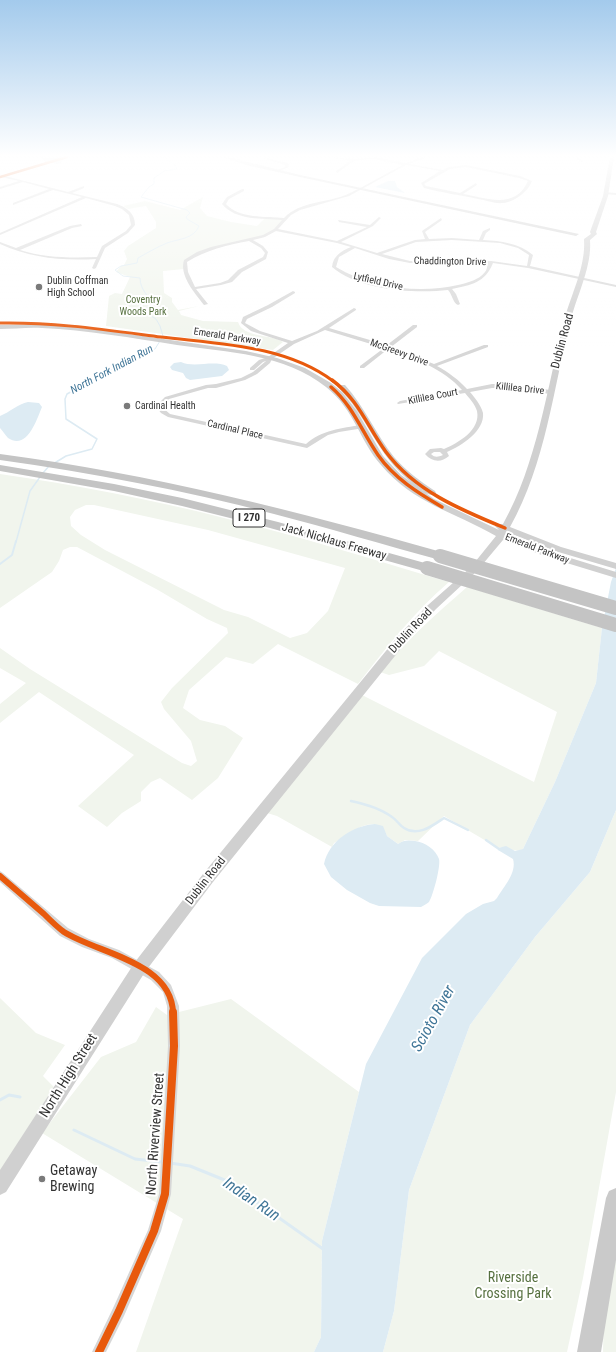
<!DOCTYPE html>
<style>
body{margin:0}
canvas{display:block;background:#fff}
</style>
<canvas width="616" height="1352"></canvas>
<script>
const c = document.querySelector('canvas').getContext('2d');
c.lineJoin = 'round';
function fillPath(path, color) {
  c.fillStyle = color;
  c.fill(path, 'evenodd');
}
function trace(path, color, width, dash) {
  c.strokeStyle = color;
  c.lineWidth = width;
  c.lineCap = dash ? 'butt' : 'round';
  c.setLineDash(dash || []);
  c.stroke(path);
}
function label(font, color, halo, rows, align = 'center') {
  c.font = font + ' "Roboto Condensed",sans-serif';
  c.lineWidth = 4;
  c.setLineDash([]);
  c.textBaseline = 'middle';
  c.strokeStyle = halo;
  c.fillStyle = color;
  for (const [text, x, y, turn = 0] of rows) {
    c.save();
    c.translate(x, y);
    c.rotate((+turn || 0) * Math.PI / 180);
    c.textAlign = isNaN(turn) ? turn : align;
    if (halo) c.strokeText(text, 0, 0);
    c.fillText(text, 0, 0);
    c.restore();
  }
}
fillPath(new Path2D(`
 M203 197 200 208 207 216 231 222 257 226 266 217 285 219 275 230 264 236 212 248 185 261 184 269 163 271 164 293 172 298V302L178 310 199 306 179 311 181 315 203 321 238 322C243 338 271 334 283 342L273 350 106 326 109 296 115 293 122 294 130 277 116 272 121 266 124 265 127 259 124 251 128 246 156 228V222L146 206 128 209 123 206 145 201 180 210Z
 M0 474C75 485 150 499 224 518 299 536 374 560 449 582 414 612 386 648 358 684L278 644 253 664 226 657 189 690 183 708 200 720 225 726 243 738 218 778 192 800 160 778 151 782 141 792V801L122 813 107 827 78 806 134 755 39 692 0 723V704L26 683 0 668V648L30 669 182 763 191 766 197 761 191 741 164 709 161 702 172 688 228 633 227 628 207 619 158 590 77 547H70L63 550 59 561 52 572 0 608ZM86 505H94L208 530 345 568 328 611 307 633 290 638 248 617 224 610 105 550 81 535 71 526 70 517 75 510Z
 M467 587 602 628 596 683 555 782 523 849C513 854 507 845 498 848L444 816 418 841 405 840 398 844 387 836 383 828C369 816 347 835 334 843L332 847 277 816 267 813 362 695 534 782 557 712 439 651 424 666 389 675 380 672C406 641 436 614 467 587Z
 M616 810V1092L583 1278 567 1352H383L394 1311 409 1190 470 1025 535 937 590 872Z
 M0 998 36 1033 65 1045 43 1076 54 1087 0 1171Z
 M231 999 359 1092 322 1241 321 1337 314 1352H136L183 1219 42 1133 101 1057 136 1042 156 1007 167 1015Z
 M616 1238V1352H603L604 1310Z`), '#f1f5ed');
fillPath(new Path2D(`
 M388 181H395L397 187 405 193 375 187Z
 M181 362C194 368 214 360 227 366L229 370 222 376 190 380 186 378 183 373 172 370 170 367 174 363Z
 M28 402 39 403 42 407C37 419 27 451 8 438 5 435 3 431 0 428V416C10 412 18 404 28 402Z
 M616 568V810L590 872 535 937 470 1025 409 1190 394 1311 383 1352H314L321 1337 322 1241 366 1064 422 958 466 914 483 904 494 901 497 898C504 886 517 873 513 859L498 850V848L506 846 515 851 523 849 555 782 596 683 602 628 611 582Z
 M375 824 383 826 387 836 398 844C403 840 408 840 415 841 425 842 436 850 439 859 441 866 433 896 429 902 427 904 424 905 421 907L379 906 370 903 347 890 331 877 324 864C329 841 352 826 375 824Z`), '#ddebf3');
trace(new Path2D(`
 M91 381 122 364 155 349 163 336 160 326 156 319 142 311 151 305C151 297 140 291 140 278L123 276 115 270 121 266 137 263 138 258C147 253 157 247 167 243 178 239 194 239 199 226L187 219 186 217 190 213 187 210 141 197 149 187 154 184V178L164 171 177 169 175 165 163 157`), '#ddebf3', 1);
trace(new Path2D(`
 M53 464 66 456 92 449 97 439 66 419 65 399 67 394 93 380
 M43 473 49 466
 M16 542 30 491 40 477`), '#ddebf3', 1.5);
trace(new Path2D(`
 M0 564 12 555 16 541`), '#ddebf3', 2);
trace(new Path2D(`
 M351 801C365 804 380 808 392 817 397 820 399 825 404 828 418 837 432 826 444 818L468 830
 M486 840 499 849`), '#ddebf3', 2.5);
trace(new Path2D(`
 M0 1100 9 1095 20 1097
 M74 1130 135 1159 162 1162
 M170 1163 190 1166 227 1181 323 1249`), '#ddebf3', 3);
fillPath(new Path2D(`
 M260 157 288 163 289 167 277 172V170L285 167V165Z
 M331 157 354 159 376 157 406 163 423 157H427L409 164 443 170 449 167 466 165 520 176 532 181C528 192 514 202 503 203 495 204 486 200 478 199 460 195 443 193 424 188L421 183 440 171 406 165 349 196 300 210 291 215 278 229 337 241 367 227 339 222 338 220 370 225 379 217 381 218 373 226 341 242 377 253 415 240 425 239 422 231 441 218 442 220 425 232 429 239 452 238 479 240 483 231 490 228V230L486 233 483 240C501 241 519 243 533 255L530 266 616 285V287L528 268 493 263C485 283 471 285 452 289L456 294 460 304 458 305C453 303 452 294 448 290 414 294 359 290 332 267 333 256 341 251 351 247L337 243 276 231 265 237 253 240 263 246 268 252 266 259 242 272 232 282 221 285 196 289 208 304 204 305C195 293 179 276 184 260L197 252 211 247 263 235 274 229 282 220C263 218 236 221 222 204L227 197 242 189H244V191L229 199 226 204C239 219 266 216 284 218 300 201 328 203 348 194 367 185 385 174 403 165L372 159 354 161 337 173 336 171 350 161ZM466 167 519 178 528 181C515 210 487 198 463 194L477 185 476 183 460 193 426 186 424 184 450 169ZM452 240 500 243 518 248 529 255 527 266 491 261H410L382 254 416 242ZM249 241 261 248 265 253 263 257 238 270 228 280 220 283 195 287 188 272 187 262C206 250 227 245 249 241ZM355 248 389 259 410 263H488C487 266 487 270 485 272 479 280 467 283 458 285 419 294 371 288 336 267L339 257Z
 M577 157H579L580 159 584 161 582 162 577 160Z
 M1 175 68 192 84 186V188L72 193 117 204C127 208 135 213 135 225L128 233 105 248 96 268 94 269 92 268 96 259C62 261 31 258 0 244V242L16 248 70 226 81 224 82 226 72 228 20 250C45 258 71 258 97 257L102 246 126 231 131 225 129 215 122 209 115 206 86 198 0 235V233L82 197 53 190 13 205V203L49 189 23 182 0 189V187L19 181 1 177Z
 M604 192 616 193V195L605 194Z
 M293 291 295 292V293L272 307 247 319 245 323 260 331 292 341 317 331 354 308 356 309V310L329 328 387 345 413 325H417V327L391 347 434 364 484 345H488V347L437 366C448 372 459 380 467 389L492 384H509L550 390 553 392 550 394 509 388H492L470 392C475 398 481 405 483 413 485 431 461 446 447 452L449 456C441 463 432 462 425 454L430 449 441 448 444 449C458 443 481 430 477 411 475 404 469 398 465 393L398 404 397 403 400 401 462 390C444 369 414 358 388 349L364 368H360V366L384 348 325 330 294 344 272 359 270 363 257 374 245 380 216 388H208L169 399 164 404 163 408 170 414 306 444C322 430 341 428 362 425L365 427 364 428 339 432 328 435 307 448 168 417 161 413 157 408 159 403 165 397 206 385 216 384 241 378 253 372 266 361 263 362 254 370H250V368L259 360 268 357 288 343 251 331 241 323 243 317 268 305ZM434 452H440L443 455C438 457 435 458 431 454Z
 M0 871 3 873 68 928 89 939 119 950 159 972 171 985 179 1006 180 1046 171 1194 161 1231 124 1316 106 1352H92L114 1306 148 1230 159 1194 168 1046 167 1006 163 992 151 980 112 958 82 947 60 936 0 882Z`), '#d7d7d7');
trace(new Path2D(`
 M47 157 58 159`), '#d7d7d7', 10);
fillPath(new Path2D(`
 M63 157H69L0 178V176Z
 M222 157H228L300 175 579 234 576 236 300 177 246 165Z
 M610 157H614L608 196 596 232 597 234 590 240C592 266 578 293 571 319 553 389 546 463 510 527L561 547 616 563V569L555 551 507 532 506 534 541 549 616 572V578L547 557 503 540 477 571 436 609 407 641 213 882 145 972 6 1192 0 1195V1170L135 962 203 874 399 635 428 605 471 567 496 536C455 512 414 504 381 465 359 440 355 410 326 387 285 354 227 352 177 345 132 338 87 330 42 328 28 327 14 329 0 329V325L41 324 88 328 246 351 277 358 305 368 331 383 342 392 357 411 383 456 401 475 434 499 499 530 495 526 497 524H503C537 464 547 388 564 321 571 294 586 267 584 239L591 234 590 232 603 196Z
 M339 385H345C365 407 376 435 394 457 406 471 420 481 435 491L436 493 435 495C429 496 424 492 419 488 386 465 377 440 356 409 351 401 344 394 338 387Z`), '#d0d0d0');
fillPath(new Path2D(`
 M616 1188V1260L601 1352H577L606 1198 609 1191Z`), '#cacaca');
fillPath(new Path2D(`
 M0 454C152 474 297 511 445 553L446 556 445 559 440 560C384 545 329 528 274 514 183 490 92 473 0 460Z
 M0 465 114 484 182 498 278 522 432 565 434 568 432 571 427 572 270 528 182 506 114 491 0 471Z`), '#c4c4c4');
trace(new Path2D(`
 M440 556 616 608
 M427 568 616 625`), '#c4c4c4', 14);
trace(new Path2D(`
 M0 177 67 157`), '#e8590c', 2.5);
trace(new Path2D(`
 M0 323C54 322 107 330 161 337 219 344 285 345 333 381`), '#e8590c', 3);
trace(new Path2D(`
 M332 380C359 400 367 426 386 452 415 491 461 510 505 528
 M331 387C353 406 362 432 378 455 394 478 418 493 442 507`), '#e8590c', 3.5);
trace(new Path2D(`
 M0 876C15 889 29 901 44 914 50 920 57 927 64 932 99 954 172 962 173 1013`), '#e8590c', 6);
trace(new Path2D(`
 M99 1352 119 1311 154 1231 165 1194 174 1046 173 1012`), '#e8590c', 8);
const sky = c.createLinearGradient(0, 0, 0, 346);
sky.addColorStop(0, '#a3caec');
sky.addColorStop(0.45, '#fff');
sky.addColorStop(1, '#ffffff00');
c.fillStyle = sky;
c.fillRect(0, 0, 616, 346);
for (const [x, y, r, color] of [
 [39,287,4,"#7a7a7a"],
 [127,406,4,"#7a7a7a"],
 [42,1179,4,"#7a7a7a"]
]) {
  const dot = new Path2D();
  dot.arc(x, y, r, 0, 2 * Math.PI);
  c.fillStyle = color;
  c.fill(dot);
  trace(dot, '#fff', 1.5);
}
label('10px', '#333', '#fff', [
 ["Chaddington Drive",450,262,1],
 ["Lytfield Drive",378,282,13],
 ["Emerald Parkway",227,337,9],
 ["McGreevy Drive",399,353,20],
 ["Killilea Drive",520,389,6],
 ["Killilea Court",433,397,-11],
 ["Cardinal Place",235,430,13],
 ["Emerald Parkway",537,549,21]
]);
label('10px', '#333', '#fff', [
 ["Dublin Coffman",47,281],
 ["High School",47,293],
 ["Cardinal Health",135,406]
], 'left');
label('10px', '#56703f', '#fff', [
 ["Coventry",143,300],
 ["Woods Park",143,312]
]);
label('italic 11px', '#3f7597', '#fff', [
 ["North Fork Indian Run",112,370,-28]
]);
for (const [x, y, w] of [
 [249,518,32]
]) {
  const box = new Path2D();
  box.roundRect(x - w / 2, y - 9, w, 18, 3);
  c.fillStyle = '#fff';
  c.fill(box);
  trace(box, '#333', 1);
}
label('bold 11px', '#333', null, [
 ["I 270",249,518]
]);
label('12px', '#333', '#fff', [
 ["Dublin Road",563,341,-75],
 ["Jack Nicklaus Freeway",334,542,16],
 ["Dublin Road",411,631,-47],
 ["Dublin Road",206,881,-52]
]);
label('14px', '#333', '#fff', [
 ["North High Street",69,1076,-58],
 ["North Riverview Street",156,1134,-86]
]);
label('14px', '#333', '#fff', [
 ["Getaway",50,1171],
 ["Brewing",50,1187]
], 'left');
label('14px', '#56703f', '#fff', [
 ["Riverside",513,1278],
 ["Crossing Park",513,1294]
]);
label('italic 16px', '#3f7597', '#fff', [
 ["Scioto River",434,1019,-61],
 ["Indian Run",251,1200,34]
]);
</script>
